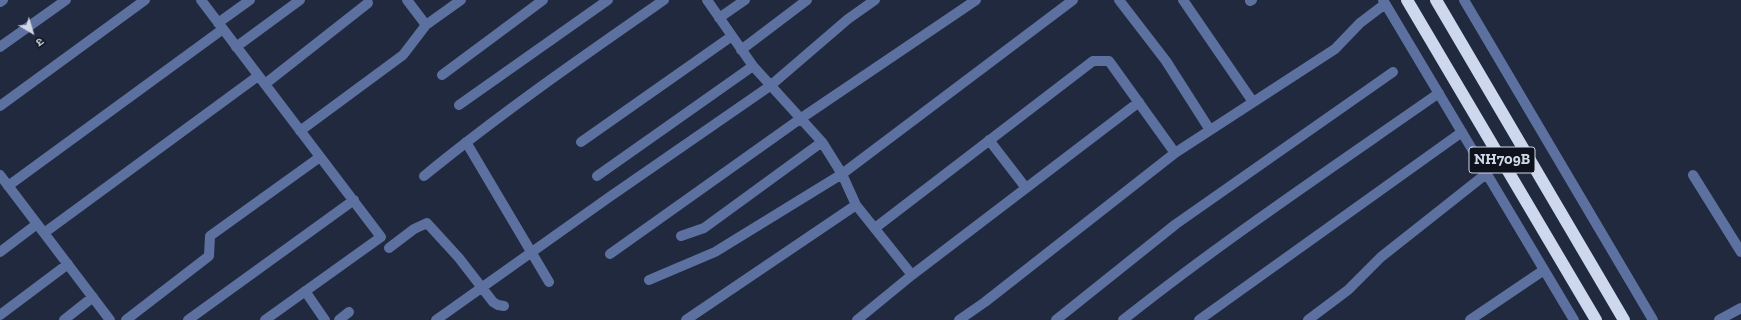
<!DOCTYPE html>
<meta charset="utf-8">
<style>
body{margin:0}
#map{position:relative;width:1741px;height:320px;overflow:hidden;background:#20293e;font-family:"Zilla Slab","Noto Sans Devanagari",serif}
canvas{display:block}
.north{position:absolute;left:12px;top:12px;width:40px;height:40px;-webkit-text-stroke:3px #0e121c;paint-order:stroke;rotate:142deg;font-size:11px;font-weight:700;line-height:16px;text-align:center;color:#d0d7e5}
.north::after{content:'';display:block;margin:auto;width:14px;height:18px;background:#d0d7e5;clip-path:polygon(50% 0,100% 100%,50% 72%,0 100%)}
</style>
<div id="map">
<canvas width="1741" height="320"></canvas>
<div class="north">उ</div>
</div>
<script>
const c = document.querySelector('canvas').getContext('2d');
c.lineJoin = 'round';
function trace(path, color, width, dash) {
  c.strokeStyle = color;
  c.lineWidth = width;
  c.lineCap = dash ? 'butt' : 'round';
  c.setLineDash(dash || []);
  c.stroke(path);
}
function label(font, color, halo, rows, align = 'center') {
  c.font = font + ' "Zilla Slab",serif';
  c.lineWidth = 3.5;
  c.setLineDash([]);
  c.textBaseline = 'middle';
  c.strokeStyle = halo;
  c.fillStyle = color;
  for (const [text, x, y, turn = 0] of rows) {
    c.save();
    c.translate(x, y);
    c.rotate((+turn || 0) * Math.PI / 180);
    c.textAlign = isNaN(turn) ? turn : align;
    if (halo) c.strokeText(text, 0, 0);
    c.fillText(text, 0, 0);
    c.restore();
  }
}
trace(new Path2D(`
 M201 0 381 237 265 320
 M407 0 426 25
 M707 0 753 66 822 142 842 174 856 205 912 275
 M1119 0 1166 61 1210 130
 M1183 0 1253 102
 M1383 0 1574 320
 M1464 0 1653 320
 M1250 1 1252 0
 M0 2 3 0
 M719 18 745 0
 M218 23 250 0
 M0 47 66 0
 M236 47 300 0
 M741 50 807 0
 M442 75 543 0
 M265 84 368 3
 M459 105 608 0
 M0 106 145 0
 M300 131 403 55 426 25 461 0
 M989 140 1026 188
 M466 142 549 282
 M581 142 732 36
 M0 175 110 320
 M1693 175 1741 252
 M424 176C501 113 582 57 664 0
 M597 176 753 66
 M8 186 223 29
 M875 228 1093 61H1109L1175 153
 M44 233 258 76
 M681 236 704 228 822 142
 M389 248 414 229 427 223 459 258 493 302 498 305 504 306
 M0 252 37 224
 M610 254 800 119 976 0
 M649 280 715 252 842 174 1073 0
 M305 291 325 320
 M0 315 68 264
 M64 320 93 297
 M126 320 209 256 210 236 320 157
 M188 320 354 200
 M339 320 349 312
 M436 320 608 198 770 86 848 19 875 0
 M686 320 856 205
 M857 320 912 275 1139 102
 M959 320 985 302 1175 153 1335 49 1360 23 1385 4
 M1056 320 1176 224 1393 72
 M1123 320C1225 239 1333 167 1439 93
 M1199 320 1462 132
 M1308 320 1348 290 1381 257 1486 174
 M1470 320 1544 270
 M1719 320 1741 308`), '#5d71a0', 10);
trace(new Path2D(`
 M1407 0 1596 320
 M1436 0 1624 320`), '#cdd8ef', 12);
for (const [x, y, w] of [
 [1502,160,66]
]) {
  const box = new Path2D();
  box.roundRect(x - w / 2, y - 13, w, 26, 3);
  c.fillStyle = '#0e121c';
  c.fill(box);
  trace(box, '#d0d7e5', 1);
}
label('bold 15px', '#d0d7e5', null, [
 ["NH709B",1502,160]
]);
</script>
